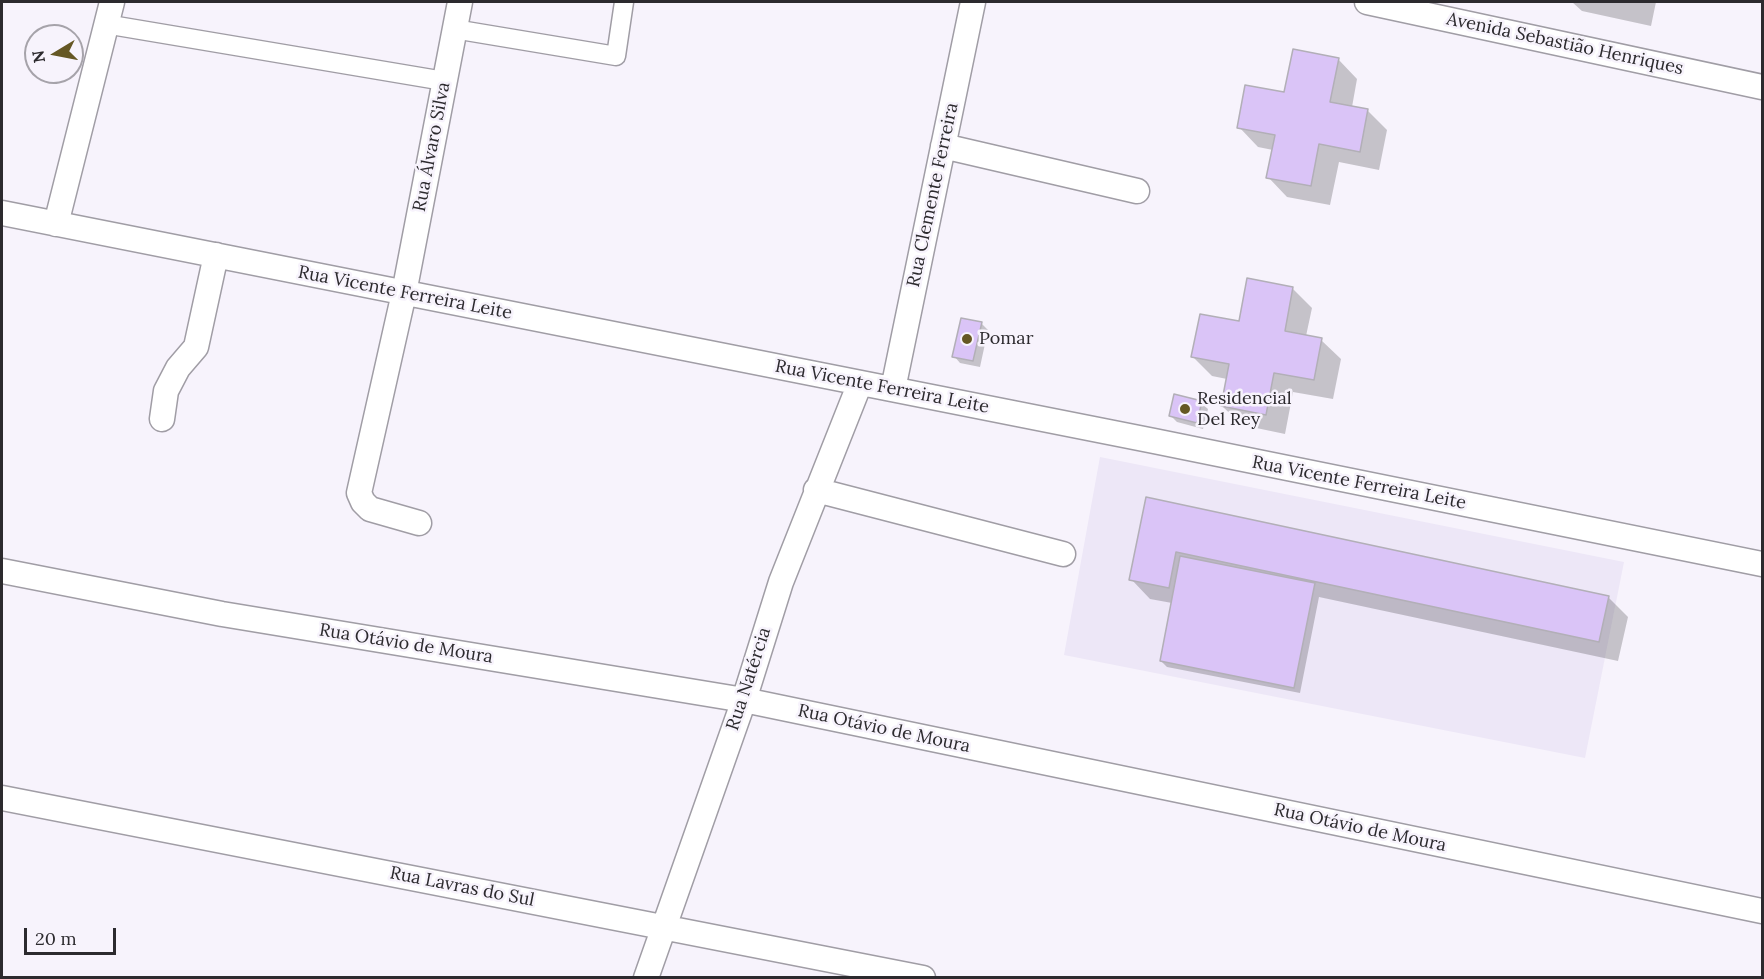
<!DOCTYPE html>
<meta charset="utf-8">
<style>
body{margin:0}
#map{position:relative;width:1764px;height:979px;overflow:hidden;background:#f7f3fc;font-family:Lora,serif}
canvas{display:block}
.frame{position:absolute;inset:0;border:3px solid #2c2a2e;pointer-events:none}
.north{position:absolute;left:24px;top:24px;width:60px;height:60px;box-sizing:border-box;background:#f7f3fc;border:2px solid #a6a3aa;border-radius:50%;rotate:260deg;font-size:16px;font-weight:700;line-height:24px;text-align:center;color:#2c2a2e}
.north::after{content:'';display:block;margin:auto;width:21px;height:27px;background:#655724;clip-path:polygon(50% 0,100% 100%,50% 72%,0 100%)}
.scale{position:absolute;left:24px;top:928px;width:92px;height:27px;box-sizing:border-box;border:3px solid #2c2a2e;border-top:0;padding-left:8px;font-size:18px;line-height:21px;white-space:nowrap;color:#2c2a2e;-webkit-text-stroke:4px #f7f3fc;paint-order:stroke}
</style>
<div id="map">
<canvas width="1764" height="979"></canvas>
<div class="frame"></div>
<div class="north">N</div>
<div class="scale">20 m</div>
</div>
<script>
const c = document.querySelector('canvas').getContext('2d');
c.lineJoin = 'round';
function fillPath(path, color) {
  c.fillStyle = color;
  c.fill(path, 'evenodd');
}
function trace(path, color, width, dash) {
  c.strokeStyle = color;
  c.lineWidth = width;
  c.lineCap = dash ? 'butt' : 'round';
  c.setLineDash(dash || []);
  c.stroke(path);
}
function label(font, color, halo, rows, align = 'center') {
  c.font = font + ' Lora,serif';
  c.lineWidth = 5;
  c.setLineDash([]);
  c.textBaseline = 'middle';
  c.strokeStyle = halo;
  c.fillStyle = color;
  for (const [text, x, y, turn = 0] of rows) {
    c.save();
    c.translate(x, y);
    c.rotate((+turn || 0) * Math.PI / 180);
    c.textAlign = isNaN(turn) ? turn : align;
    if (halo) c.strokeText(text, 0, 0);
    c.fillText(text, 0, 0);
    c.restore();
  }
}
fillPath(new Path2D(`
 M1100 457 1624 562 1585 758 1064 655Z`), '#ede7f7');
fillPath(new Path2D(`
 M1572 2H1656L1651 26 1582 11Z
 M1338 59 1357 79 1352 107 1367 110 1387 130 1379 170 1339 162 1330 205 1287 197 1268 177 1273 150 1258 147 1239 127Z
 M1292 288 1312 308 1306 336 1321 340 1341 359 1333 399 1293 392 1285 434 1242 425 1222 406 1227 379 1212 376 1193 357Z
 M982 324 988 330 980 367 960 363 954 356Z
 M1201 403 1208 409 1203 429 1177 422 1171 416Z
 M1148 498 1608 597 1628 617 1618 661 1319 597 1300 693 1167 667 1161 661 1172 603 1150 599 1131 579Z`), '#0003');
const building = new Path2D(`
 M1293 49 1339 58 1330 102 1368 109 1360 152 1319 144 1311 186 1266 178 1275 135 1237 128 1245 85 1284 92Z
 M1247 278 1293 287 1285 331 1322 338 1314 380 1274 373 1266 415 1221 406 1229 364 1191 357 1200 314 1239 321Z
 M961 318 982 322 973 361 952 357Z
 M1174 394 1202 401 1197 423 1169 416Z
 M1146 497 1609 596 1599 642 1176 552 1169 588 1129 580Z
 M1180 556 1315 583 1294 688 1160 661Z`);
fillPath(building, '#dac4f7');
trace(building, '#b2afb7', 1.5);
const pedestrian = new Path2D(`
 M105 24 444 81
 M454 29 616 56 624 2`);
const minor = new Path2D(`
 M1367 2 1762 87
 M943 146 1137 191
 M2 213 1154 441 1762 564
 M56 224 112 2
 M893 389 973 2
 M162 419 166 391 178 368 196 347 216 255
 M816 490 1063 554
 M419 523 370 509 363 502 359 493 404 293 460 2
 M2 571 222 614 744 700 1762 911
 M2 798 923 978
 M646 978 744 700 781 582 860 383`);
trace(pedestrian, '#a09da5', 21);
trace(minor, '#a09da5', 27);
trace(pedestrian, '#fff', 18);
trace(minor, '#fff', 24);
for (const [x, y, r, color] of [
 [967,339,6,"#655724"],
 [1185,409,6,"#655724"]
]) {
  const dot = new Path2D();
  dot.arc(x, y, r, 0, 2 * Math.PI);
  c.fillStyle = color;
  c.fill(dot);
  trace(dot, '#f7f3fc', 2);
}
label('18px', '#2c2a2e', '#f7f3fc', [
 ["Avenida Sebastião Henriques",1565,44,12],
 ["Rua Álvaro Silva",432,147,-79],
 ["Rua Clemente Ferreira",933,195,-78],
 ["Rua Vicente Ferreira Leite",405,293,11],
 ["Rua Vicente Ferreira Leite",882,387,11],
 ["Rua Vicente Ferreira Leite",1359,483,11],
 ["Rua Otávio de Moura",406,644,9],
 ["Rua Natércia",749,679,-72],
 ["Rua Otávio de Moura",884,729,12],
 ["Rua Otávio de Moura",1360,828,12],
 ["Rua Lavras do Sul",462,887,11]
]);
label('18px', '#2c2a2e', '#f7f3fc', [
 ["Pomar",979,339],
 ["Residencial",1197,399],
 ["Del Rey",1197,420]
], 'left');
</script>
